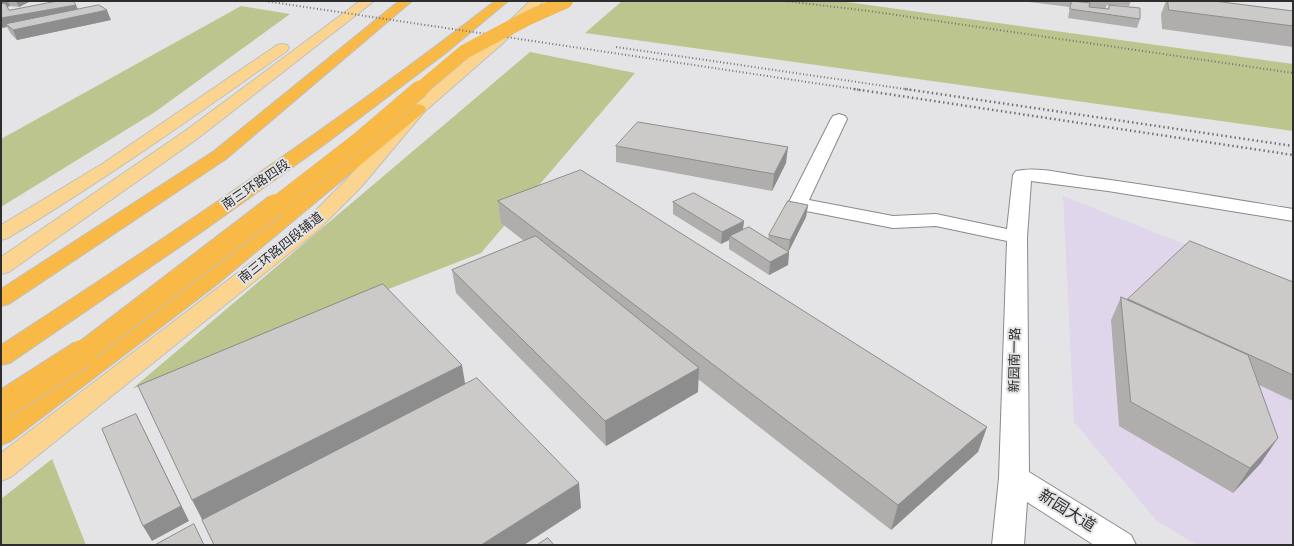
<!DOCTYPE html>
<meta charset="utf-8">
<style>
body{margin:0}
#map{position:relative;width:1294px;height:546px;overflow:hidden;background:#e4e4e6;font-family:Literata,serif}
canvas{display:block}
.frame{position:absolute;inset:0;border:2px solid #2d2d2e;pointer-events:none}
</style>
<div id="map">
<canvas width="1294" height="546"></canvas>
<div class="frame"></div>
</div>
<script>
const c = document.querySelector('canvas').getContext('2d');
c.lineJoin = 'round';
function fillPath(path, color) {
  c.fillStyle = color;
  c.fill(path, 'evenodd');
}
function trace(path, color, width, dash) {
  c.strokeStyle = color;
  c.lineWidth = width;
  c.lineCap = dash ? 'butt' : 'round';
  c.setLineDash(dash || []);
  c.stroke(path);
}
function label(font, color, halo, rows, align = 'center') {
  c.font = font + ' Literata,"Noto Sans SC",serif';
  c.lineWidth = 4;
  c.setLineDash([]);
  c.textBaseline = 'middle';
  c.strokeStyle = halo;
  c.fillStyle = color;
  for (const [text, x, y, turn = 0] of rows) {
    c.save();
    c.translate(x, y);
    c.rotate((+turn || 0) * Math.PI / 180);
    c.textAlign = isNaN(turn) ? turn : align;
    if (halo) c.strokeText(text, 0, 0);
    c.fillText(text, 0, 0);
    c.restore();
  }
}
fillPath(new Path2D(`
 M1063 196 1293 287V545H1197L1156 520 1074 422Z`), '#e0d6eb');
fillPath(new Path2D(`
 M622 1H840L1293 64V131L585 33Z
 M241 6 290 14 155 112 1 207V139Z
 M530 52 635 73 481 253 132 389Z
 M52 459 86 545H1V499Z`), '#bdc58f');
const minor = new Path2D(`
 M839 114 845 116 847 119 809 200 893 216 936 214 1007 229 1013 175 1016 171C1038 166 1066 174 1088 177 1157 186 1225 198 1293 209V221L1108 191 1031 181 1027 237 1029 472 1131 535 1136 545H1094L1027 502 1024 545H992L999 478 1007 241 936 226 893 228 791 208 788 204 831 119 833 116Z`);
const major = new Path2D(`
 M360 1H374L197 139 9 272 1 274V257L185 131Z
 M530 1H543L503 43 424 112 361 187 317 231 11 477 1 481V453L303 223 347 179 412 106 493 37Z
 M282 44 287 45 289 48 287 51C195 116 104 180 8 238L1 240V225L102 164 277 45Z`);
const highway = new Path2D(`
 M399 1H412L226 159 9 304 1 306V289L214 151Z
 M495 1H508L447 52 325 144 200 233 10 363 1 365V345C169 236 336 124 495 1Z
 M418 104 424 106 426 109 424 112 215 286 11 441 1 445V419L199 276 412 106Z`);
trace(minor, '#8a8a8c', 2);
trace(major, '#c0c0c0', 2);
trace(highway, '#c0c0c0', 2);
fillPath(minor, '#fff');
fillPath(major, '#fbd590');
fillPath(highway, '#f9b946');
trace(new Path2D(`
 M265 1 861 90
 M785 1 869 11 1293 73
 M616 47 912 90`), '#727273', 2, [1, 2.5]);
trace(new Path2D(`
 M854 89 1293 155
 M905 89 1293 146`), '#727273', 2.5, [1.5, 3]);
const highwayBridgeFar3 = new Path2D(`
 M419 90 464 52 528 18 566 1`);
const highwayBridgeFar2 = new Path2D(`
 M275 206 359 141 420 89`);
const highwayBridgeFar1 = new Path2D(`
 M80 355 276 205`);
const highwayBridge = new Path2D(`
 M1 406 82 354`);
trace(highwayBridgeFar3, '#c0c0c0', 14, []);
trace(highwayBridgeFar2, '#c0c0c0', 18, []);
trace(highwayBridgeFar1, '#c0c0c0', 24, []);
trace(highwayBridge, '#c0c0c0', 30, []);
trace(highwayBridgeFar3, '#f9b946', 14);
trace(highwayBridgeFar2, '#f9b946', 17);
trace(highwayBridgeFar1, '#f9b946', 22);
trace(highwayBridge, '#f9b946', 28);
fillPath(new Path2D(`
 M1 1H31L19 7 10 6 7 7 9 10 76 5 78 9 111 20 17 40 11 34 7 27 1 28Z
 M1028 1H1131L1129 6 1115 5 1140 19 1137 28 1068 18 1070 7 1029 2ZM1107 5H1109L1108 9H1105Z
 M1166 1H1214L1293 11V47L1162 29 1161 14Z
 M616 146 786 163 772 191 616 162Z
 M498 201 987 427 978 452 891 530 698 379V392L606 446 456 293 452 270 524 241 501 223Z
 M673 202 744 221 743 230 768 239 769 235 808 205 806 217 788 252H789L788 265 769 275 729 249V240L721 244 673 214Z
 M1293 282V401L1259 385 1261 463 1233 493 1119 426 1111 320 1121 297 1128 299Z`), '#afaead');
fillPath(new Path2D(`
 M1 1H8L10 6 1 9Z
 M16 1H31L19 7Z
 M76 5 79 14 6 24 7 27 1 28V18Z
 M107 10 111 20 17 40 13 30Z
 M788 147 786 163 772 191 774 174Z
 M808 205 806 217 788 253 790 240Z
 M744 221 742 234 730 236 729 240 721 244 722 232Z
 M789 252 788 265 769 275 770 262Z
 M462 365 466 389 205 525 192 500Z
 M699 368 698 392 606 446 605 421Z
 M136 414 189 521 152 541 143 526Z
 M987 427 978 452 891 530 898 505Z
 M1278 438 1261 463 1233 493 1250 468Z
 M579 483 581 508 524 545H481Z`), '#8e8d8d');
const building = new Path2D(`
 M58 1H73L76 5 1 18V4L5 3 9 10Z
 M1072 1 1090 3 1089 7 1109 9V5L1140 8V19L1070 9Z
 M1168 1H1214L1293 11V26L1169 10Z
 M99 5 107 10 13 30 6 24Z
 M638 122 788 147 774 174 616 146Z
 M581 170 987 427 898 505 498 201Z
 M694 193 744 221 722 232 673 202Z
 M788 201 808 205 790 240 769 235Z
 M749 227 789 252 770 262 730 236Z
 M536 236 699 368 605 421 452 270Z
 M1190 241 1293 282V375L1128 299Z
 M383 284 462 365 192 500 138 386Z
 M1121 297 1248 355 1278 438 1250 468 1131 402Z
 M477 378 579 483 481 545H214L202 520Z
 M136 414 181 506 143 526 102 429Z
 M194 524 204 545H155Z
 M548 538 554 545H537Z`);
fillPath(building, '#cbcac9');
trace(building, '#8e8d8d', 1);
label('13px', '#2d2d2e', '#e4e4e6', [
 ["南三环路四段",256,185,-34],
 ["南三环路四段辅道",281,248,-39],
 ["新园南一路",1015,360,-89]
]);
label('16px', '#2d2d2e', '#e4e4e6', [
 ["新园大道",1067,511,32]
]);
</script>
